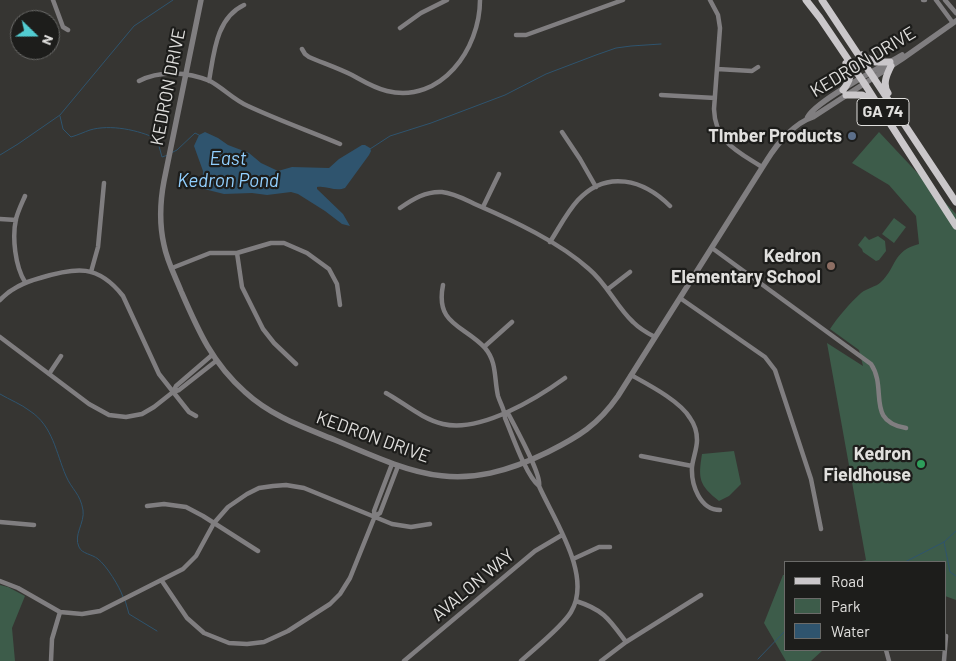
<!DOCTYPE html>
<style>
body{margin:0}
#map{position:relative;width:956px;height:661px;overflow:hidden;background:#363532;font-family:Barlow,sans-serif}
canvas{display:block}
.legend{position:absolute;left:784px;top:561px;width:162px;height:90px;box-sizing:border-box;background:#1d1d1b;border:1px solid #6b6b69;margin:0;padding:6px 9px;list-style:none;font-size:15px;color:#e1e0de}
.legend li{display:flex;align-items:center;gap:10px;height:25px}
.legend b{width:25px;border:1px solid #6b6b69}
.north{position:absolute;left:10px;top:10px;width:50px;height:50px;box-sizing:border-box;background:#1d1d1b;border:1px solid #6b6b69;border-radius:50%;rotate:112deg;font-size:14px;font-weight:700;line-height:20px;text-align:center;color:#e1e0de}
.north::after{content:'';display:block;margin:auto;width:18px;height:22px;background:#52ccd1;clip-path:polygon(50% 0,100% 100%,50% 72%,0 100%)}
</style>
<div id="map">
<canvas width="956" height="661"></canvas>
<ul class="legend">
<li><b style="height:6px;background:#cac7ca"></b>Road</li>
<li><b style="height:14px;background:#3d5c4a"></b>Park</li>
<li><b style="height:14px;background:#2f546e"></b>Water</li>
</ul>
<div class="north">N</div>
</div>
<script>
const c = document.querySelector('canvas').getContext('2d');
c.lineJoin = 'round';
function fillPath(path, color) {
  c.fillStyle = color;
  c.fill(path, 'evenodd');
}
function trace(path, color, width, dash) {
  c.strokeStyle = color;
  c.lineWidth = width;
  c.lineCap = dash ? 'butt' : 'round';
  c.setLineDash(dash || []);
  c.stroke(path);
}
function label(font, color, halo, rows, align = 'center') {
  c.font = font + ' Barlow,sans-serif';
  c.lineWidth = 4.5;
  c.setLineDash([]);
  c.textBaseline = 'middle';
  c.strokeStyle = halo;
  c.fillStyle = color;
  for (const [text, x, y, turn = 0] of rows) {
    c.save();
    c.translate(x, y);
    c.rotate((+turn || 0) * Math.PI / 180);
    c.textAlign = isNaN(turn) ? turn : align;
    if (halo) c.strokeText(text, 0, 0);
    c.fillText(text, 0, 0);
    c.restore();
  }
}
fillPath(new Path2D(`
 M879 132 956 214V600L945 596V562H857L866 560 827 343 863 366 859 350 830 329C838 317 849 304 861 293 867 288 876 287 881 282 897 267 892 251 919 244L916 216 889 185 852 163Z
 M894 218 906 227 894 243 882 234Z
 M865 236 869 240 878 236 885 241 886 251 879 260 876 261 863 252 862 249 858 245Z
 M734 451 741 484 729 496 719 501C699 485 698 479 702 454Z
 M783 575H785V650H823L811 661H786L764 623Z
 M0 585 8 587 25 596 12 628 15 661H0Z`), '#3d5c4a');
fillPath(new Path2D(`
 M205 132 218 138 228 145 249 153 261 163 278 171 292 167 329 168 339 159 362 145H365L370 148 371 151 369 155 345 188C335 192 326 185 317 187V189L343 214 350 226 342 224 325 211 298 194 291 192 267 195 252 193 224 194 204 189 202 188 203 171 194 146 199 135Z`), '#2f546e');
trace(new Path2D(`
 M60 116 63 129 71 137C78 135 84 132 90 130 110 124 139 130 157 139L162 157 168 155
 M370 149 390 136 431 123 505 95 546 74 596 55 616 48 631 46 661 44
 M171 153 177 150 195 133 199 135
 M0 155 18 144 60 115 134 26 173 0
 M0 394C10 400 21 404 30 411 53 426 56 453 66 476 72 490 80 493 83 510 85 523 73 535 79 547 82 554 92 554 98 559 106 565 120 587 123 597
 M944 542 950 572 956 576
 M905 562 944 542 956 531
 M125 600 129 614 157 631
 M758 659 785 631`), '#2f546e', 1);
trace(new Path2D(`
 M53 0 63 27 68 30
 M710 0 718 15 720 28 714 109C715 142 737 151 762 167
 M923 0H925
 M936 0 953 23
 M945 0 956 13
 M400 28 421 13 447 0
 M516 35H526L623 0
 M302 49 305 54 309 57C323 63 338 68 352 75 363 81 374 88 387 91 441 104 480 49 480 0
 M717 69 752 71 758 67
 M139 81C160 70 188 72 210 81 223 88 234 100 248 106 278 120 309 131 340 144
 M209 81C214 53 216 18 244 5
 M661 95 715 98
 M562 132 580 159 596 187
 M25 196C22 203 18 211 16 219 12 237 15 266 25 282
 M483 207 499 174
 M400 208C413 199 426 191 442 192 454 193 466 200 477 205 514 221 559 242 589 269 607 284 616 306 633 322 639 328 647 333 655 337
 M0 219 16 220
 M550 242C559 228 567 212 578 200 607 169 644 180 670 206
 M712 248 871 364C888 389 865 421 906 428
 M237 253 242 287 263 329 274 343 296 364
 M172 268 210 253H237L271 243H284L307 253 329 269 337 284 340 305
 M91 272 98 247 104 183
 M443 285C435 325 464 325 485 348 497 362 494 378 498 396 500 403 505 410 505 418 512 434 526 476 539 486 554 520 593 576 571 612 562 627 535 648 521 661
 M608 289 630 272
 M680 298 765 357 775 370 811 479 821 529
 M0 300C11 288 25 282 40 278 76 267 98 264 123 296L159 374 189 412 196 416
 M0 337 89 404 109 415 126 417 142 414 154 407 173 392 179 390 216 361
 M484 347 512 322
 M49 374 61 356
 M631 375C649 385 680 401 690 418 695 425 697 432 697 440 697 449 693 458 692 467 691 485 700 510 720 510
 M173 392 176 386 212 355
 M386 393C404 403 422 419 443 424 480 433 536 399 565 378
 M505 412 509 415C515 427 542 475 539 486
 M641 456 692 466
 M147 506 164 504 186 507 203 516 258 551
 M375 516 374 511 392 464
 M0 522 34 525
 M573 559 599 547H610
 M0 581 18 588 60 612 82 614 100 611 183 569 196 556 214 523 228 507 247 494 259 488 273 486 286 485 304 488 392 524 411 527 430 524
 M162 581 187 618 204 633 229 643 247 644 264 642 288 631 330 604 340 594 350 578 375 516 380 513 398 466
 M576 601C604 610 609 619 626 642
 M886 650 889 661
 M51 661 52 639 60 612
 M404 661 535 551 562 535
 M601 661 626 642 701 595
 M944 661 946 636`), '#807e80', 4.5);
trace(new Path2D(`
 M201 0 164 181C160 202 159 223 164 245 167 261 175 276 181 291 198 330 212 363 245 392 271 416 303 427 335 440 419 476 460 495 548 452 578 437 598 425 618 396L767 160C777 144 794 123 813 117L902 59 956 21
 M807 119C811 103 885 65 902 55`), '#807e80', 5.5);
trace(new Path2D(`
 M806 0 820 18 864 83 956 226
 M822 0 956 202
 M862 55 875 62H890
 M843 90C850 81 853 73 846 63
 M888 93C882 84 887 74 891 66
 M846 95H862L874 101`), '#cac7ca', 7);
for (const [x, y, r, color] of [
 [852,136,5,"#5c6f8a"],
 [831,266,5,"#8d6e63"],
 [921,464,5,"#2e9e5b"]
]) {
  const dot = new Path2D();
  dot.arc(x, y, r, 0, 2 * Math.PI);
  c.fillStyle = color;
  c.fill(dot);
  trace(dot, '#1d1d1b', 2);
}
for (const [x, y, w] of [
 [883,112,52]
]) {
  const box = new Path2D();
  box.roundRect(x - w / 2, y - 13.5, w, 27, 4);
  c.fillStyle = '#1d1d1b';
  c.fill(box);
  trace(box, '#e1e0de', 1);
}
label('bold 16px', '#e1e0de', null, [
 ["GA 74",883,112]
]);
label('18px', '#e1e0de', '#1d1d1b', [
 ["KEDRON DRIVE",863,62,-31],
 ["KEDRON DRIVE",168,87,-79],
 ["KEDRON DRIVE",373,437,20],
 ["AVALON WAY",473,585,-40]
]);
label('bold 18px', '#e1e0de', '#1d1d1b', [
 ["TImber Products",842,136],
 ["Kedron",821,256],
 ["Elementary School",821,277],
 ["Kedron",911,454],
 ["Fieldhouse",911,475]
], 'right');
label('italic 19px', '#92d0ff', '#1d1d1b', [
 ["East",228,159],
 ["Kedron Pond",228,181]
]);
</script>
